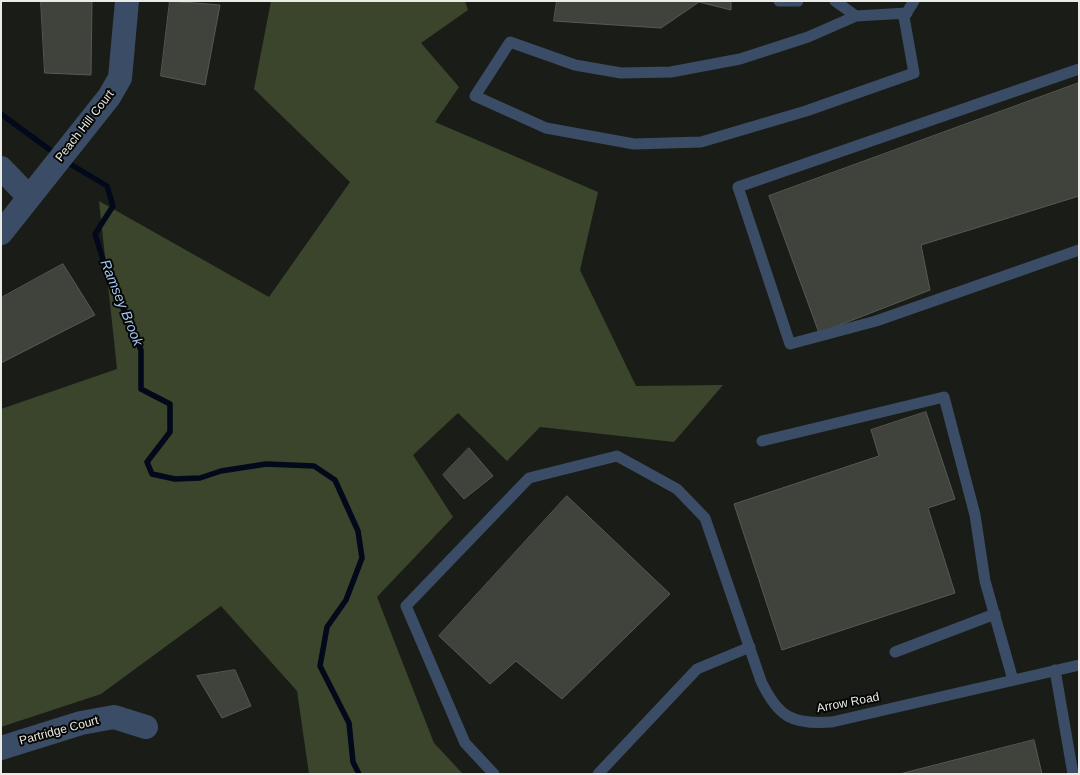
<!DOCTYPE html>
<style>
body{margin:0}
#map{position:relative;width:1080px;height:775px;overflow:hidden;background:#1a1d17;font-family:Helvetica,sans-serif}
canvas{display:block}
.frame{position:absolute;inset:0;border:2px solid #eaebe7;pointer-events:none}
</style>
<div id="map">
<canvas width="1080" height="775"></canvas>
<div class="frame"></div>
</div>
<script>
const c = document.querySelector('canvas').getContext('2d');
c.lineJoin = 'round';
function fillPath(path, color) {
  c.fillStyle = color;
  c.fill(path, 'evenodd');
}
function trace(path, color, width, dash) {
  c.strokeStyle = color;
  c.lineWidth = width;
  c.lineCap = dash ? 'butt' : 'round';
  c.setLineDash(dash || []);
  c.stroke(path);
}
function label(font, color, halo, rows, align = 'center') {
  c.font = font + ' Helvetica,sans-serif';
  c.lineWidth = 4;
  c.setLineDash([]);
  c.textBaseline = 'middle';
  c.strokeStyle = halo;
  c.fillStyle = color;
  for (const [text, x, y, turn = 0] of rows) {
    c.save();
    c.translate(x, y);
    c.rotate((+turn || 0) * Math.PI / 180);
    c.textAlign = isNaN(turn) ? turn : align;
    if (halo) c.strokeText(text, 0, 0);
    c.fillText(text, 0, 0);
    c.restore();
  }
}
fillPath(new Path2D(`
 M271 1H465L468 10 421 43 459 87 435 122 598 192 580 270 636 386 723 385 674 442 540 427 507 461 458 413 413 455 453 517 377 597 434 743 463 774H309L297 691 221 606 101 694 1 727V409L117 369 99 201 269 297 350 182 254 89Z`), '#3a452b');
trace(new Path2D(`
 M1 114 57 155
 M65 161 107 186 113 206 95 234 105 266 141 350V389L170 404V432L147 462 152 474 175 479 200 478 221 471 266 464 314 466 335 480 358 531 362 558 346 600 327 627 320 666 349 723 353 762 359 774`), '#01091b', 5.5);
const building = new Path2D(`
 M41 1H92L91 75 45 73Z
 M170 1 220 5 205 85 161 76Z
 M557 1H731V10L699 2 661 28 554 21Z
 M1079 83V196L921 245 930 290 819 333 769 196Z
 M63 264 95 315 1 363V298Z
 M926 412 955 499 928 508 955 593 782 650 734 504 879 456 871 430Z
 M469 448 493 476 464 499 443 475Z
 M567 496 670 594 562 699 516 661 490 684 439 636Z
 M235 670 251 706 222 718 197 676Z
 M1034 740 1042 774H900Z`);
fillPath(building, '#40433c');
trace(building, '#565a53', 1);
trace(new Path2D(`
 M779 1H798
 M835 1 856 16
 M907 13 856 16 808 37 740 59 671 72 621 73 575 65 510 42 475 96 546 128 634 144 701 142 806 111 914 73 904 17 914 1
 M1079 69 738 187 790 344 876 321 1079 250
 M762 441 944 397 975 515 985 581 1013 680
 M895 652 995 614
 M1055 670 1073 774
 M494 774 465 743 406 606 529 478 617 456 677 489 705 518 761 681C778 717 792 725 832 722L1079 665
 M598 774 697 669 750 647`), '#3b4d66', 11);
trace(new Path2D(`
 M1 168 29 197
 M1 233 109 97 120 78 127 1
 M1 748 81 723 114 717 146 727`), '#3b4d66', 24);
label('12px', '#eaebe7', '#060705', [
 ["Peach Hill Court",85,126,-52],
 ["Arrow Road",848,703,-11],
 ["Partridge Court",59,731,-15]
]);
label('italic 14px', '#a3c5f3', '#060705', [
 ["Ramsey Brook",121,303,68]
]);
</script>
